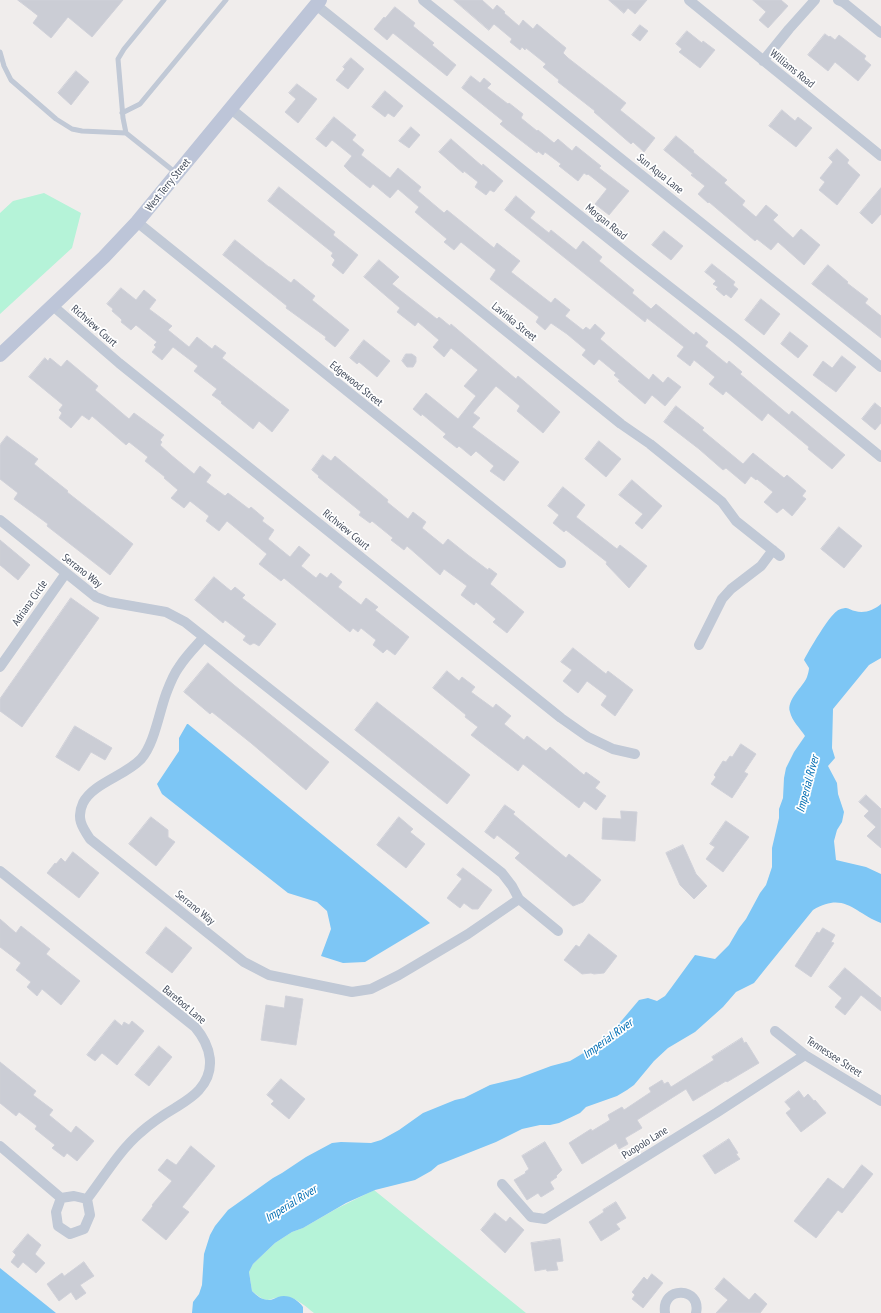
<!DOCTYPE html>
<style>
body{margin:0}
canvas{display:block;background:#f0edec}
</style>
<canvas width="881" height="1313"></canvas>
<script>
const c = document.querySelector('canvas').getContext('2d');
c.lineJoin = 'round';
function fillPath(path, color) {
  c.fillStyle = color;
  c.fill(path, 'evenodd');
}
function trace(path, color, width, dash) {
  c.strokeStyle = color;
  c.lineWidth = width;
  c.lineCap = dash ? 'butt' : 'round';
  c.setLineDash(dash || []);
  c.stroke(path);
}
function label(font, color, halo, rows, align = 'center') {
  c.font = font + ' "PT Sans Narrow",sans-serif';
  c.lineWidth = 3.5;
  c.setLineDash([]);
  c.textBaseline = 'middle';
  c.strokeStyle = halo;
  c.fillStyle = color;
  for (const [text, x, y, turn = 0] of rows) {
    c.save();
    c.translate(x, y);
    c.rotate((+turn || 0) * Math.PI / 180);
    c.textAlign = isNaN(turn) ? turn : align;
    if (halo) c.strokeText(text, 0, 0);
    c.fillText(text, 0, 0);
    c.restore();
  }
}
fillPath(new Path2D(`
 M44 193 81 213 72 248 0 314V213L13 201Z
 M374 1190 526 1313H314C306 1307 297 1298 287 1297 269 1295 271 1308 252 1291L249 1272 253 1264 275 1243 292 1232 303 1228 336 1209Z`), '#b5f3d8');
fillPath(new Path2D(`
 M881 604V658L869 665 833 709 832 748 835 758 828 766 837 783 838 794 844 812 842 822 837 830 834 841 836 860 866 867 881 874V923C854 913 845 891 813 910L766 968 754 983 736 992 723 1007 695 1032 668 1048 654 1061 634 1085 627 1090 617 1096 586 1107 580 1113 559 1123 550 1125H540L522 1129 496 1142 438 1165 431 1171 415 1180 375 1190 346 1203 303 1228 292 1232 275 1243 253 1264 249 1272 252 1291C257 1296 262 1300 269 1300 272 1300 275 1298 278 1297 288 1294 297 1299 303 1307V1313H192L193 1302 199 1294 202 1285 204 1254 210 1235 215 1226 228 1210 273 1178 282 1173 306 1157 332 1143 341 1142 371 1143 381 1140 399 1130 423 1113 455 1100 464 1098 490 1085 519 1078 551 1066 570 1061 597 1045 612 1032 639 1000 648 998 657 1001 665 996 671 988 695 955 715 959 729 945 739 928 746 919 760 893 766 885 772 867V848L779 818V809L783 798 784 778 786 768 794 752 805 736C800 728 792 721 790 712 786 700 803 687 807 677 808 674 809 670 809 668L804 660C809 650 829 616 837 611 839 609 844 608 846 608 849 608 852 611 855 611 864 614 874 610 881 604Z
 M187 724H188L430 923 365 962 343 963 321 956 331 929 327 911 317 902 288 893 162 794 157 784 179 751V738Z
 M0 1268 56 1313H0Z`), '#7dc6f5');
const building = new Path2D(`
 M18 0H123L92 37 68 17 51 38 33 23 38 16Z
 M454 0H482L493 10 497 5 505 12 504 13 519 26 523 20 533 29 537 24 566 48 563 53 568 58 626 103 620 110 655 138 644 152 633 142 631 144 594 112 595 111 558 82 559 80 543 67 546 64 526 48 525 50 522 47 520 50 510 42 512 39 494 24 489 30Z
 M609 0H647L635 14 628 8 624 13Z
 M753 0H781L788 6 768 28 759 20 766 12Z
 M395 7 415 23 413 26 434 43 432 45 456 65 447 76 393 33 387 40 374 29 384 17 385 18Z
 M640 25 648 31 640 41 632 35Z
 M687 31 702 43 703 41 715 50 700 68 679 52 682 49 676 44Z
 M825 34 829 37 830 36 835 40 839 35 866 56 864 59 871 65 858 81 835 62 828 71 808 55Z
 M351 58 364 69 348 89 336 80 345 69 343 67Z
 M76 71 89 82 71 105 58 93Z
 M471 76 480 83 484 78 491 84 487 88 508 104 509 103 523 114 521 118 537 131 538 130 554 143 558 139 572 151 576 146 601 166 599 168 629 191 609 215 595 204 607 189 588 174 587 175 584 173 578 181 559 166 561 164 545 152 543 155 538 151 537 153 506 129 500 124 503 121 462 88Z
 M297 84 317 99 298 123 285 112 296 99 289 93Z
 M385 91 403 106 394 117 388 113 385 117 372 107Z
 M782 110 795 121 798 117 812 128 796 147 769 126Z
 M334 117 356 135 352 140 364 150 361 155 390 178 398 168 421 187 418 191 444 213 447 210 494 248 497 243 520 261 511 272 551 303 555 298 570 310 565 316 583 330 586 327 590 330 595 324 605 333 600 339 649 380 653 374 663 383 668 377 681 387 665 406 652 395 645 404 618 381 620 380 614 375 616 373 599 359 594 365 582 355 586 350 567 334 551 323 545 330 536 322 539 317 490 279 496 270 461 242 454 250 444 242 447 239 415 212 419 207 398 189 390 198 373 184 370 188 349 171 344 166 352 156 332 140 326 147 316 139Z
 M411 127 420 135 409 148 399 141Z
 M676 136 694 151 693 152 727 180 724 183 745 201 742 205 756 217 766 205 778 215 773 220 793 238 801 229 820 245 804 265 778 242 771 250 757 239 755 241 709 202 708 203 698 194 705 186 691 175 693 174 664 150Z
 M451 139 482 166 483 164 503 181 494 192 490 190 486 195 475 187 478 182 464 171 463 173 439 152Z
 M837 149 849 160 847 163 860 175 837 205 819 190 825 182 820 178 833 162 829 158Z
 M279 187 335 232 333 235 358 255 343 274 332 265 335 260 331 256 333 253 268 201Z
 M881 188V214L872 224 860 213Z
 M516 196 535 212 530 218 549 233 551 230 576 250 583 241 602 257 599 261 634 290 632 293 651 309 656 304 694 335 696 332 708 342 705 346 727 364 729 361 742 372 740 374 789 415 792 411 845 455 832 469 808 449 809 447 768 413 762 421 726 391 723 395 709 384 715 377 694 360 690 366 677 356 684 347 647 318 645 322 505 210Z
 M664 231 683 246 671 260 652 245Z
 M235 240 269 267H270L291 283 294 279 315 296 312 300 349 330 335 347 325 339 326 337 286 308 287 306 223 255Z
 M379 260 399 277 392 284 437 319 439 317 450 326 451 324 516 379 518 376 560 412 543 433 517 411 520 406 496 386 473 413 480 418 472 427 519 462 504 481 490 471 494 466 476 451 471 456 459 446 457 448 443 437 446 434 422 414 421 416 413 409 426 393 458 419 476 396 464 386 478 370 451 348 444 357 433 347 439 340 418 322 415 326 397 312 400 308 364 277Z
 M712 264 735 282 733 285 738 289 731 298 726 294 724 296 716 289 718 287 713 284 716 281 705 272Z
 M828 265 848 282 847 283 868 299 865 303 881 316V338L812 284Z
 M121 288 136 300 144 290 156 300 149 309 172 326 168 330 189 347 197 337 212 349 215 345 226 353 222 358 289 410 272 432 259 421 253 429 221 403 222 402 212 395 217 389 194 371 198 366 173 347 162 360 152 352 156 347 154 345 157 342 136 325 131 330 121 322 122 320 120 318 112 311 113 309 107 304Z
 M761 299 780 314 764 335 745 320Z
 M790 332 808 346 798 358 781 344Z
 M364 340 390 361 377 377 359 362 357 364 350 358Z
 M406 354H412L416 357V362L413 367H407L402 361Z
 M842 356 856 367 836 392 813 375 823 361 832 368Z
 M45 358 48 361 50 358 61 367 67 360 98 386 95 390 129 419 134 413 164 435 160 440 162 442 160 445 171 455 194 474 200 466 211 475 206 482 225 496 228 493 249 509 251 507 264 518 262 521 274 530 268 539 290 557 299 546 310 555 301 566 316 578 320 573 327 578 331 573 342 582 338 587 361 605 366 598 378 607 375 610 409 637 395 655 387 649 383 653 373 645 376 640 361 628 358 632 353 628 350 632 284 578 281 581 259 564 267 554 227 521 219 531 206 521 209 516 190 501 184 508 171 498 178 490 164 478 165 477 145 461 148 457 129 442 126 445 92 416 89 420 82 415 71 428 59 418 62 413 59 410 63 405 29 377Z
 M875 403 881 408V423L875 430 862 419Z
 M676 406 704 428 702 430 743 464 753 453 784 478 787 475 806 491 802 496 806 499 792 516 783 508 777 513 764 502 773 492 757 479 756 480 751 476 745 484 726 468 723 470 699 449 664 422Z
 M7 436 38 459 34 464 68 491 67 492 133 544 110 575 47 526 48 524 14 499 18 493 0 479V445Z
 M599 441 621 459 606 477 585 459Z
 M323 455 331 461 335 456 388 500 387 502 408 519 413 512 426 522 422 528 443 545 448 539 468 555 488 570 489 568 497 574 490 584 524 612 507 633 493 622 496 619 476 602 474 605 461 595 467 586 444 569 440 575 407 546 404 550 391 540 393 538 372 521 370 523 359 515 361 512 318 477 319 476 312 470Z
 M632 480 662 506 642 529 635 523 643 514 619 495Z
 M563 487 585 505 576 517 617 549 620 545 647 566 629 588 606 564 607 562 566 530 564 532 553 523 559 515 548 506Z
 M839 527 862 546 844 568 821 549Z
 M0 540 30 565 18 580 0 565Z
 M214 577 231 591 235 587 245 595 242 598 276 624 259 646 254 643 250 645 243 640 246 636 225 620 223 623 195 600Z
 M71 598 99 618 22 727 0 711V699Z
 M573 648 606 674 608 671 633 690 615 716 601 705 607 696 587 681 578 693 563 681 572 670 561 662Z
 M208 663 234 685 329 762 306 790 251 743 212 712 210 714 184 692Z
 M447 671 459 681 462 677 475 687 471 692 493 708 496 704 511 716 504 724 524 740 527 736 546 751 550 747 584 775 586 772 600 782 595 788 606 796 596 810 584 801 579 808 523 764 518 771 471 735 478 727 465 717 466 715 433 688Z
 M377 702 470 775 447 804 355 730Z
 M75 726 112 748 105 760 91 752 79 771 56 757Z
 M741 744 756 754 744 772 748 774 732 798 711 784 716 777 714 775 723 761 726 762 730 756 732 757Z
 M866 795 881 809V848L867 836 876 827 864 816 869 811 859 802Z
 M505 805 515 812 513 814 566 858 569 854 601 880 583 902 573 906 515 858 520 853 497 835 494 839 485 832Z
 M621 811 637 812 635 841 602 839 603 818 621 819Z
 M151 817 168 830V837L175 842 156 866 129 844Z
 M399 817 413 829 410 832 425 844 406 868 377 845Z
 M726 821 749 837 723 872 706 859 715 847 710 844Z
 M683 845 696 874 707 886 694 899 680 885 666 853Z
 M73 852 99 873 79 898 47 873 55 863 56 864 61 858 65 862Z
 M463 868 492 890 478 909H472L464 903 460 908 447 898 462 879 457 875Z
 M0 919 16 933 21 926 50 949 46 954 80 981 61 1005 42 989 37 996 27 987 31 982 16 970 21 963 0 947Z
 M166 927 192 948 172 973 146 953Z
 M823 928 835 935 831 942 834 943 811 977 795 966 817 932 819 933Z
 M589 934 617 956 604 973 594 974 591 973 582 974 564 960 576 945 579 947Z
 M845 968 881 998V1011L861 995 845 1015 835 1007 842 998 829 987Z
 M286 996 303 999 296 1045 261 1040 266 1005 284 1008Z
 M115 1020 122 1026 124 1022 129 1025 132 1021 144 1031 117 1065 102 1053 95 1061 87 1055Z
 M742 1038 744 1043 746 1042 759 1063 727 1082 726 1081 693 1101 686 1089 637 1120 642 1128 625 1138 628 1144 619 1149 616 1143 582 1164 569 1143 591 1129 592 1131 610 1120 608 1115 622 1107 624 1110 651 1092 649 1088 662 1080 664 1084 668 1082 671 1087 714 1060 712 1057Z
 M159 1046 172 1057 149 1086 135 1075Z
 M0 1062 36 1091 33 1095 53 1110 49 1115 71 1133 76 1126 94 1141 77 1161 67 1153 64 1157 52 1148 55 1145 35 1129 37 1126 19 1112 16 1116 0 1103Z
 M281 1079 305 1099 289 1119 271 1104 274 1101 267 1095Z
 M799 1091 804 1098 808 1094 814 1101 815 1100 826 1113 801 1132 786 1113 791 1109 785 1102Z
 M729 1139 738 1153 736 1154 740 1159 715 1174 703 1156Z
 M545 1142 562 1170 556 1176 557 1177 550 1182 554 1189 541 1197 538 1193 527 1200 514 1180 526 1173 525 1172 529 1169 522 1156Z
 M191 1146 215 1166 182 1207 189 1212 166 1240 142 1220 153 1206 152 1205 172 1181 158 1170 167 1159 176 1165Z
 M862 1165 873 1174 842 1213 838 1210 816 1238 794 1221 828 1178 843 1189Z
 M616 1202 626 1218 616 1224 620 1229 601 1241 589 1222 604 1212 603 1210Z
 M495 1213 506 1222 510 1217 524 1230 505 1253 481 1230Z
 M28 1234 41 1245 35 1254 45 1263 36 1273 23 1262 18 1268 11 1262 16 1255 13 1252Z
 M560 1239 563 1261 556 1262 558 1270 547 1271 546 1269 535 1271 531 1243Z
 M84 1262 94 1276 80 1285 86 1293 76 1300 71 1292 59 1301 47 1284 62 1273 64 1276Z
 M652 1274 663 1283 643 1308 632 1299 635 1295 632 1292 644 1277 647 1280Z
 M724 1278 749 1300 755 1293 767 1304 760 1313H716L728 1300 715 1289Z`);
fillPath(building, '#cbcdd5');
trace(building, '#d0d1d9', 1);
trace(new Path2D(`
 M164 0 124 49 118 59 123 118 126 133 176 173
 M0 52 4 66 11 80 56 119 72 129 82 131 126 133
 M122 113 140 104 226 0`), '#c1c9d6', 5);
trace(new Path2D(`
 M423 0 881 367
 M689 0 881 156
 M838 0 843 2 881 33
 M316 5 639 263 735 338 881 457
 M763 61 789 29 815 0
 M231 109 621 424 650 444 722 502 736 521 780 556
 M137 222 561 563
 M53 306 119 363 561 718 588 737 613 749 635 754
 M0 520 96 597 109 602 166 612 185 622 502 873 512 886 519 899 558 931
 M204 637C196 646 186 656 179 667 173 675 169 686 166 694 159 713 154 745 141 759 125 776 93 783 83 803 76 818 82 827 90 839L244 962 269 975 352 992 371 989 399 975 468 934 519 899
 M699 645 722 599 731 589 761 566 773 550
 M0 667 66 573
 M0 871 195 1027C211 1046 217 1070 199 1090 193 1097 183 1103 175 1108 163 1115 151 1123 140 1133 119 1151 104 1177 87 1199L90 1215 84 1229 70 1234 58 1226 56 1212 61 1198
 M775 1031 805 1055 881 1101
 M0 1146 61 1198 74 1196 87 1199
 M502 1184 531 1217 545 1219 716 1113 805 1055
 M665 1313C661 1285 702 1287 696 1313`), '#c1c9d6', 10);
trace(new Path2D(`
 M0 355 104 257 137 222 320 0`), '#bdc5d8', 14);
label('11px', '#434c5c', '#fff', [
 ["Williams Road",792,69,39],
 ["Sun Aqua Lane",660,174,39],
 ["West Terry Street",168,185,-51],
 ["Morgan Road",606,222,39],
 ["Lavinka Street",514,322,39],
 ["Richview Court",94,326,41],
 ["Edgewood Street",356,384,39],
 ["Richview Court",346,530,39],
 ["Serrano Way",82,571,38],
 ["Adriana Circle",30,603,-55],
 ["Serrano Way",195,908,39],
 ["Barefoot Lane",184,1005,40],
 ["Tennessee Street",834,1057,33],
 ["Puopolo Lane",645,1143,-32]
]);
label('italic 12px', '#006db2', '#fff', [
 ["Imperial River",808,784,-75],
 ["Imperial River",608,1039,-36],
 ["Imperial River",291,1204,-32]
]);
</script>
